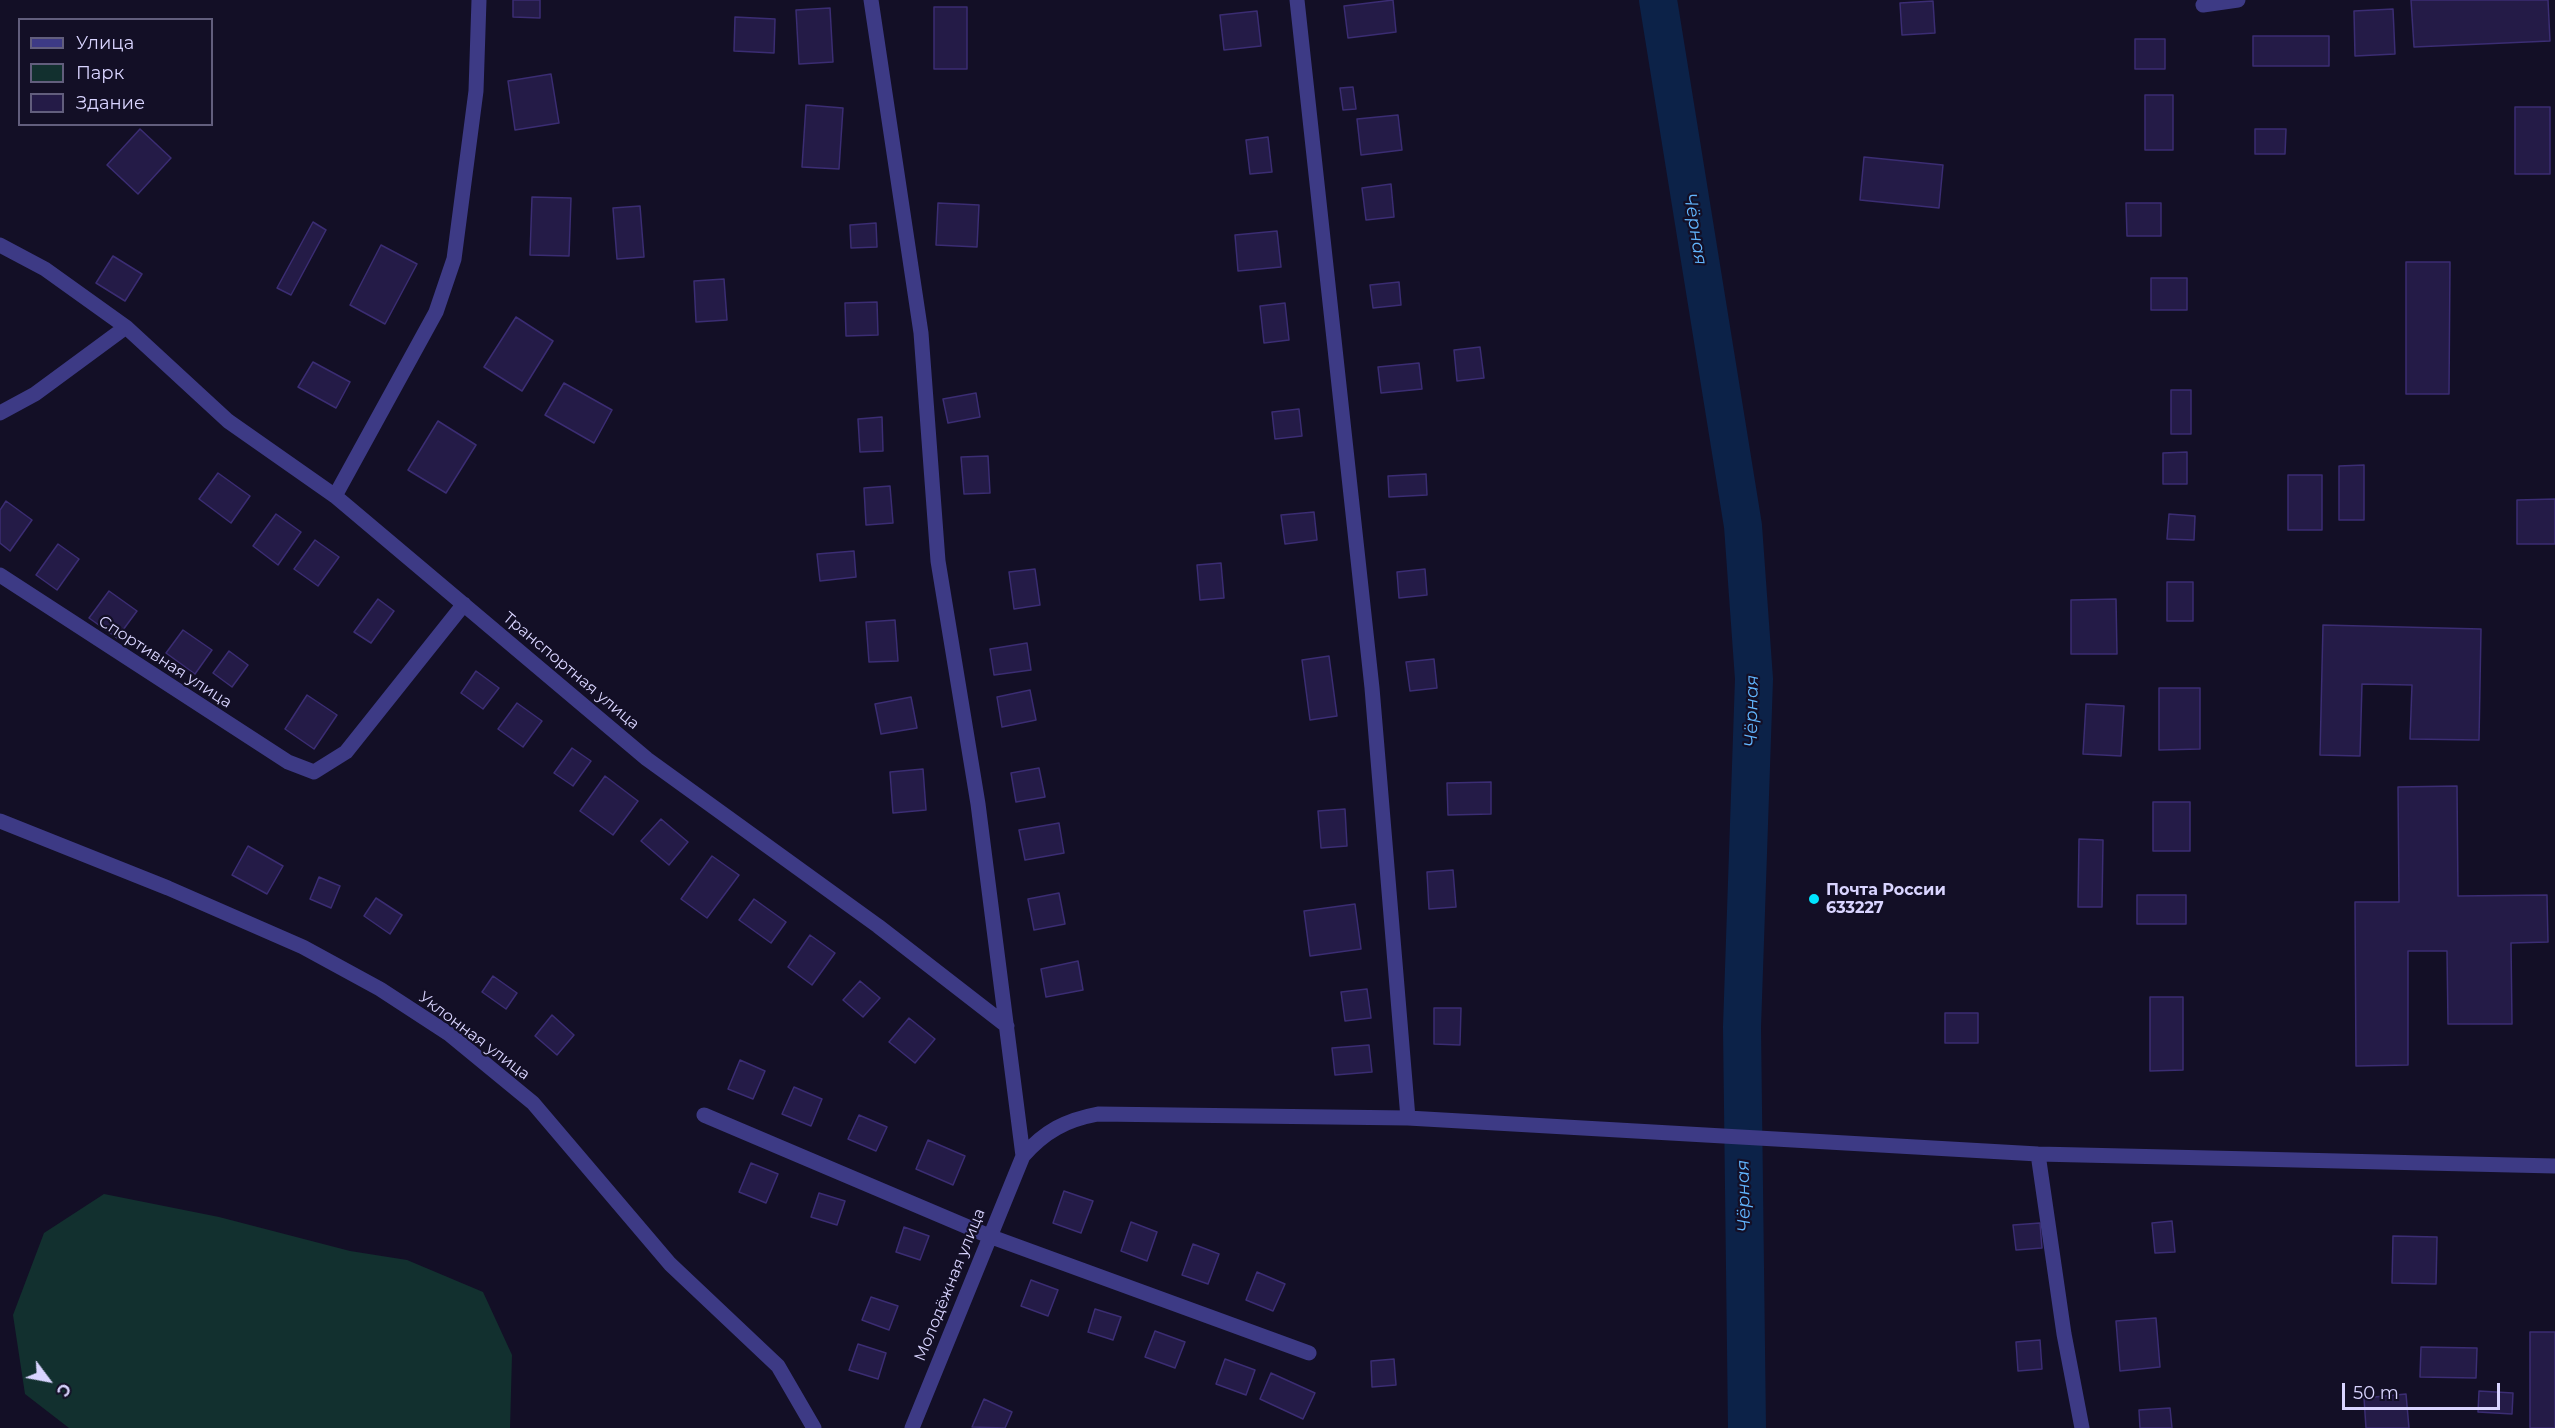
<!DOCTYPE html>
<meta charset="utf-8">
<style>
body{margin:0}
#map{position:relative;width:2555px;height:1428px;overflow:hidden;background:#130f26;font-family:Montserrat,sans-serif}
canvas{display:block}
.legend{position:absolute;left:18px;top:18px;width:195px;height:108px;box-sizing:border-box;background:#130f26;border:2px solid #625e7d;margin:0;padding:8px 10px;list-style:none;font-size:18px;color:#d9d4ff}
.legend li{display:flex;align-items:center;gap:12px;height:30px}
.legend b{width:30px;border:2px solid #625e7d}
.north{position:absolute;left:18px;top:1350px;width:60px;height:60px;-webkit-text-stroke:4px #130f26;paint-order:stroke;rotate:122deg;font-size:16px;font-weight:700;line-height:24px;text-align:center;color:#d9d4ff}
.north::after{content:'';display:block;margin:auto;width:21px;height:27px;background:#d9d4ff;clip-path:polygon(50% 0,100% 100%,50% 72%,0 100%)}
.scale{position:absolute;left:2342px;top:1383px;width:158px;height:27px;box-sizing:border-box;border:3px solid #d9d4ff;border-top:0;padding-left:8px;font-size:18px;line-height:21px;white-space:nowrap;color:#d9d4ff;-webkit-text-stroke:4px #130f26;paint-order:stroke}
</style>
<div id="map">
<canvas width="2555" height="1428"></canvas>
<ul class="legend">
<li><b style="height:8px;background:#3d3a85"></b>Улица</li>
<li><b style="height:16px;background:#12302f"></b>Парк</li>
<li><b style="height:16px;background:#241b47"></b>Здание</li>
</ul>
<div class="north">С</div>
<div class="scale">50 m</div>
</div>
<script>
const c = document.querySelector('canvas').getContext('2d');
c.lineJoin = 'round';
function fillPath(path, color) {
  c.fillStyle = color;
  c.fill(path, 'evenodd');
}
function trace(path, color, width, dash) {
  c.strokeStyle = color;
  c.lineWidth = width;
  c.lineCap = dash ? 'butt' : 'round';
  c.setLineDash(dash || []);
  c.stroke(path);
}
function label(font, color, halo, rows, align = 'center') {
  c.font = font + ' Montserrat,sans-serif';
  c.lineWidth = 4.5;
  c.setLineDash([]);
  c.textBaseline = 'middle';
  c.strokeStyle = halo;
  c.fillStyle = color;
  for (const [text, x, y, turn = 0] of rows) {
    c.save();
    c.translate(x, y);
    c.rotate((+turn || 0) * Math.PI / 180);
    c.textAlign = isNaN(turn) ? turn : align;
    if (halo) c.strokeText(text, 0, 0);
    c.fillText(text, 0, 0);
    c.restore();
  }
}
fillPath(new Path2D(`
 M104 1194 219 1217 350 1251 407 1260 483 1292 512 1355 510 1428H69L25 1394 13 1315 44 1233Z`), '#12302f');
trace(new Path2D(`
 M1658 0 1743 526 1754 679 1742 1027 1747 1428`), '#0c2248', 38);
const building = new Path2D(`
 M513 0H540V18L513 17Z
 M1393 0 1396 32 1348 38 1344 6Z
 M2411 0H2548L2550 41 2414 47Z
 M1933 1 1935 33 1902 35 1900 3Z
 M934 7H967V69H934Z
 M830 8 833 62 799 64 796 10Z
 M2393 9 2395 54 2355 56 2354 11Z
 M1257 11 1261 46 1224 50 1220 15Z
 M735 17 775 19 774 53 734 51Z
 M2253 36H2329V66H2253Z
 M2135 39H2165V69H2135Z
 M551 74 559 123 515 130 508 81Z
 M1353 87 1356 109 1343 110 1340 88Z
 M2145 95H2173V150H2145Z
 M806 105 843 108 839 169 802 167Z
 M2515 107H2550V174H2515Z
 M1398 115 1402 150 1361 155 1357 119Z
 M140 129 171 158 138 194 107 165Z
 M2255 129H2286L2285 154H2255Z
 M1268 137 1272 172 1250 174 1246 140Z
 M1864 157 1943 165 1939 208 1860 200Z
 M1391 184 1394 217 1366 220 1362 188Z
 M532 197 571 198 569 256 530 255Z
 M938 203 979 205 977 247 936 245Z
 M2126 203H2161V236H2127Z
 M640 206 644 257 617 259 613 208Z
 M313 222 326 230 291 295 277 288Z
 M876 223 877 247 851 248 850 225Z
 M1277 231 1281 267 1238 271 1235 235Z
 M381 245 417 264 385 324 350 305Z
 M113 256 142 274 125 301 96 283Z
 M2406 262H2450L2449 394H2406Z
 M2151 278H2187V310H2151Z
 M724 279 727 320 696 322 694 281Z
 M1399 282 1401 305 1373 308 1370 285Z
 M877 302 878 335 846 336 845 303Z
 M1285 303 1289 340 1264 343 1260 306Z
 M516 317 553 341 522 391 484 367Z
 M1480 347 1484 378 1457 381 1454 350Z
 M313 362 350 382 336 408 298 387Z
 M1419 363 1422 389 1381 393 1378 367Z
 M564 383 612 410 594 443 545 415Z
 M2171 390H2191V434H2171Z
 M976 393 980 417 948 423 943 399Z
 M1299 409 1302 436 1275 439 1272 412Z
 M882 417 883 451 860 452 858 419Z
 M438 421 476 445 446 493 408 470Z
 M2187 452V484H2163V453Z
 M988 456 990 493 964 494 961 457Z
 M2364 465V520H2339V466Z
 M218 473 250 496 231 523 199 499Z
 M1426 474 1427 495 1389 497 1388 476Z
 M2288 475H2322V530H2288Z
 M890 486 893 523 866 525 864 488Z
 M2555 499V544H2517V500Z
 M6 501 32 520 10 551 0 543V510Z
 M1314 512 1317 540 1285 544 1281 515Z
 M276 514 301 532 278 565 253 546Z
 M2169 514 2195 516 2194 540 2167 539Z
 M315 540 339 557 318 586 294 569Z
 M58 544 79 559 57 590 36 575Z
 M854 551 856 577 820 581 817 554Z
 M1221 563 1224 598 1200 600 1197 565Z
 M1035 569 1040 605 1014 609 1009 572Z
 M1425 569 1427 595 1399 598 1397 572Z
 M2167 582H2193V621H2167Z
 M109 591 137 611 117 638 89 618Z
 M378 599 394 611 371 643 354 632Z
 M2116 599 2117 654H2071V600Z
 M895 620 898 661 869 662 866 622Z
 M2323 625 2481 629 2479 740 2410 739 2412 685 2362 684 2360 756 2320 755Z
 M183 630 212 650 195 674 166 653Z
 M1027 643 1031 670 994 675 990 649Z
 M229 651 248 665 232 687 213 673Z
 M1329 656 1337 716 1310 720 1302 660Z
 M1434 659 1437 688 1410 691 1406 662Z
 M476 671 499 688 483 709 461 693Z
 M2159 688H2200V749L2159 750Z
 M1030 690 1036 720 1002 727 997 697Z
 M307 695 337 715 314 749 285 729Z
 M911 697 917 728 881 734 875 704Z
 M517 703 542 721 523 747 498 729Z
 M2086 704 2124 706 2121 756 2083 754Z
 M572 748 591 761 573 786 554 773Z
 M1039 768 1045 797 1016 802 1011 773Z
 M923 769 926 810 893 813 890 772Z
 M605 776 638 801 613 835 580 811Z
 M1491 782V814L1448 815 1447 783Z
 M2457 786 2458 896 2547 895 2548 942 2511 943 2512 1024H2448L2447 951H2408V1065L2356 1066 2355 902H2399L2398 787Z
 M2153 802H2190V851H2153Z
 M1345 809 1347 846 1321 848 1318 811Z
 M661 819 688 842 669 865 641 841Z
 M1059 823 1064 853 1025 860 1019 830Z
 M2079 839 2103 840 2102 907H2078Z
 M248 846 283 866 267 894 232 875Z
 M712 856 739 875 707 918 681 899Z
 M1453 870 1456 907 1429 909 1427 872Z
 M319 877 340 886 331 908 310 899Z
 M1059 893 1065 924 1034 930 1028 899Z
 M2137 895H2186V924H2137Z
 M376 898 402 915 390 934 364 916Z
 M754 899 786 922 771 943 739 920Z
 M1355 904 1361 949 1310 956 1304 911Z
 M810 935 835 953 812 985 788 967Z
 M1078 961 1083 990 1046 997 1041 969Z
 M493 976 517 993 506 1009 482 992Z
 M860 981 880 998 863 1017 843 1000Z
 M1367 989 1371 1018 1345 1021 1341 992Z
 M2150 997H2183V1070L2150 1071Z
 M1434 1008H1461L1460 1045 1434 1044Z
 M1945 1013H1978V1043H1945Z
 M552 1015 574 1035 557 1055 535 1036Z
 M909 1018 935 1039 915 1063 889 1042Z
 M1369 1045 1372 1072 1335 1075 1332 1048Z
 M740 1060 765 1071 753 1099 728 1089Z
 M794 1087 822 1099 811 1126 782 1114Z
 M859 1115 887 1127 876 1151 848 1139Z
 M928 1140 965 1156 953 1185 916 1169Z
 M751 1163 778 1174 766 1203 739 1192Z
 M1064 1191 1093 1201 1081 1233 1053 1223Z
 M819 1193 845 1201 837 1225 811 1217Z
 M2172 1221 2175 1252 2155 1253 2152 1223Z
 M1131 1222 1157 1232 1147 1261 1121 1251Z
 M2040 1223 2042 1248 2016 1250 2013 1225Z
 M904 1227 929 1236 920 1260 896 1252Z
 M2393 1236 2437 1237 2436 1284 2392 1283Z
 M1193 1244 1219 1254 1208 1284 1182 1275Z
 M1257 1272 1285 1284 1273 1311 1246 1300Z
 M1031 1280 1058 1290 1048 1316 1021 1306Z
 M871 1297 898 1306 889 1330 862 1320Z
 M1095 1309 1121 1317 1113 1340 1088 1332Z
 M2156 1318 2160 1367 2120 1371 2116 1321Z
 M1155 1331 1185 1342 1175 1368 1145 1357Z
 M2530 1332H2555V1428H2530Z
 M2040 1340 2042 1369 2018 1371 2016 1342Z
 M858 1344 886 1353 878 1379 849 1370Z
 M2421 1347 2477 1348 2476 1378 2420 1377Z
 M1225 1359 1255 1370 1246 1395 1216 1384Z
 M1394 1359 1396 1385 1372 1387 1371 1361Z
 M1271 1373 1315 1393 1303 1419 1260 1399Z
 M2479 1391 2513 1393 2512 1414 2478 1412Z
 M2406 1394 2409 1428H2366L2364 1398Z
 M984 1399 1012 1412 1005 1428 972 1427Z
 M2170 1408 2172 1428H2140L2139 1410Z`);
fillPath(building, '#241b47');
trace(building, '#3b2d73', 1.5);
trace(new Path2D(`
 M871 0 921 333 938 561 978 804 1023 1156
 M1297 0 1372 688 1408 1118
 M2203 5 2238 0
 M0 245 45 269 126 327 228 421 335 496 647 759 878 926 1007 1026
 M0 413 35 394 126 327
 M335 496 436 312 454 259 476 91 479 0
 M0 575 288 762 314 772 346 752 464 604
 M0 821 168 888 303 947 380 989 449 1034 533 1103 670 1264 778 1366 814 1428
 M704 1115 989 1236 1309 1353
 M2038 1154 2064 1334 2082 1428
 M912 1428 1023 1156C1045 1131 1066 1120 1098 1114L1408 1118 2038 1154 2555 1166`), '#3d3a85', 15);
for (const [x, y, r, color] of [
 [1814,899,6,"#00e5ff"]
]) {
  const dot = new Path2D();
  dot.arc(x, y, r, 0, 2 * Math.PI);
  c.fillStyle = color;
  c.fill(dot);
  trace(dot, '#130f26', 2);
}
label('16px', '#d9d4ff', '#130f26', [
 ["Спортивная улица",165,662,33],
 ["Транспортная улица",571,671,40],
 ["Уклонная улица",474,1036,37],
 ["Молодёжная улица",950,1285,-68]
]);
label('bold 16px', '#d9d4ff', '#130f26', [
 ["Почта России",1826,890],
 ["633227",1826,908]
], 'left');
label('italic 18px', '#62b6ff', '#130f26', [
 ["Чёрная",1695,229,81],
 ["Чёрная",1752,711,-89],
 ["Чёрная",1744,1196,-91]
]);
</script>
